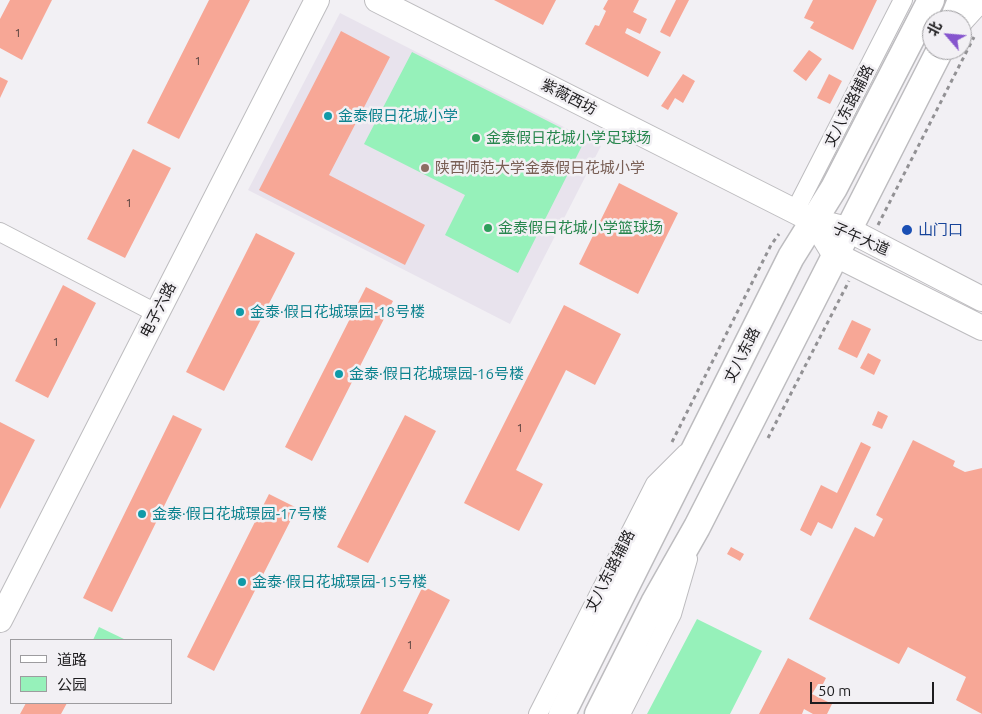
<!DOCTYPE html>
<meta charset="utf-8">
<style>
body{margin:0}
#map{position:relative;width:982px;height:714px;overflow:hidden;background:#f2f0f4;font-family:Ubuntu,"Noto Sans SC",sans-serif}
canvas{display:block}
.legend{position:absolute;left:10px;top:639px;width:162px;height:65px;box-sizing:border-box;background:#f2f0f4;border:1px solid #9d9c9f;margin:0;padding:6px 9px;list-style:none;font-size:15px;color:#1e1d1f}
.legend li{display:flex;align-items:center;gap:10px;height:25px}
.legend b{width:25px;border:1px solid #9d9c9f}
.north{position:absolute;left:922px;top:10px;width:50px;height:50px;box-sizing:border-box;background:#f2f0f4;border:1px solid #9d9c9f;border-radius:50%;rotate:297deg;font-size:14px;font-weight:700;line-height:20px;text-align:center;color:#1e1d1f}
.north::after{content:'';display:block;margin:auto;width:18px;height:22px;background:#8655ce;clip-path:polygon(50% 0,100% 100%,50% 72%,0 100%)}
.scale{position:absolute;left:810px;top:682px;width:124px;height:22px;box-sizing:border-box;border:2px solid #1e1d1f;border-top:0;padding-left:6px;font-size:15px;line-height:18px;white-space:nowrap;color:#1e1d1f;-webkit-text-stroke:4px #f2f0f4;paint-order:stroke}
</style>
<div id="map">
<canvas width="982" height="714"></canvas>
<ul class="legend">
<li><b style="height:6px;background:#fff"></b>道路</li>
<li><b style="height:14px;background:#96f1ba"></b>公园</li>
</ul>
<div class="north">北</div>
<div class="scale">50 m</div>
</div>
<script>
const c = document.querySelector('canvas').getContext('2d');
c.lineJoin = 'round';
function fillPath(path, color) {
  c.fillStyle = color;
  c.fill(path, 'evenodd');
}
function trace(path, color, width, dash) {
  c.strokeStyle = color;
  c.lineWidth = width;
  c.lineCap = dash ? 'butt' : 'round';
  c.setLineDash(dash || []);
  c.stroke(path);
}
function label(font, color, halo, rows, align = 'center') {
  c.font = font + ' Ubuntu,"Noto Sans SC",sans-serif';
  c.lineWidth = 5;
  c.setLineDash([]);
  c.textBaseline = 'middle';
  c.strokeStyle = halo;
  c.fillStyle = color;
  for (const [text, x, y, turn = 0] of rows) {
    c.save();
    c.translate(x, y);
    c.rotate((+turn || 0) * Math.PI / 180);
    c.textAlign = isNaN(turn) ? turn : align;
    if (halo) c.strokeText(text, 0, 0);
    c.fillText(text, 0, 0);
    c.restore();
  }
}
fillPath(new Path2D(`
 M340 13 601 146 510 324 248 190Z`), '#e8e3ed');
fillPath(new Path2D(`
 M412 52 585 140 518 273 445 235 465 195 364 144Z
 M697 619 762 651 730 714H647Z
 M99 627 126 640H93Z`), '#96f1ba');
fillPath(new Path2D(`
 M10 0H52L22 60 0 48V19Z
 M209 0H250L179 139 147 123Z
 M494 0H556L543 25Z
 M608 0H639L633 12 647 19 640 34 627 28 625 33 661 52 648 77 585 44 595 25 599 26 606 11 603 9Z
 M676 0H689L670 37 660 32Z
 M813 0H877L853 50 810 28 814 22 804 18Z
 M341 31 390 57 329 175 425 225 405 265 259 190Z
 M809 50 822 59 806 81 793 71Z
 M683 74 695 81 683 103 675 98 668 110 661 106Z
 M829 74 842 81 830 104 817 98Z
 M0 77 8 81 0 98Z
 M133 149 171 168 125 258 87 239Z
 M619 183 678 213 638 294 579 264Z
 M256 233 295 253 224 391 186 372Z
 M63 285 96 303 48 398 15 381Z
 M366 287 393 301 312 461 285 447Z
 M564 305 621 334 595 385 566 370 516 470 543 484 519 531 464 503Z
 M852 320 871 329 857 358 838 349Z
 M868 353 881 360 874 375 860 368Z
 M878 411 888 416 882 429 872 425Z
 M173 415 202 429 112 612 83 598Z
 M405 415 436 431 368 563 337 547Z
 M0 422 35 440 0 509Z
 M913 440 955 461 953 466 965 472 982 468V714L956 700 966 677 908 647 899 664 809 619 855 527 874 537 883 519 876 515Z
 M861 442 871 447 832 529 818 522 811 536 800 530 821 485 837 493Z
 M269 494 297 508 214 671 187 657Z
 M731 547 744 554 740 561 727 554Z
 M423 586 450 600 403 691 433 704 428 714H360Z
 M788 658 826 678 822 686 818 684 812 694 832 704 827 714H813L804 709 802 714H759Z
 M26 703H67L61 714H20Z`), '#f7a796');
const street = new Path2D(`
 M962 24 982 2
 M795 211 903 0
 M0 232 156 313
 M538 714 655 484 686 453
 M621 714 672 614 688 559`);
const secondary = new Path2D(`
 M377 0 814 221 847 229 982 299
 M814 221 834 254 982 328
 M0 620 317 0`);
const primary = new Path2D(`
 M953 20 961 0
 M562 714 791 257 834 188 931 0
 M598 714 654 603 697 527 940 50`);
trace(street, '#bdbcbf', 20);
trace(secondary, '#bdbcbf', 26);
trace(primary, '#bdbcbf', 29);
trace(new Path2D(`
 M878 225 974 37
 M768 438 849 281
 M672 442 771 245 779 234`), '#929194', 3, [4, 4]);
trace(street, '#fff', 18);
trace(secondary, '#fff', 24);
trace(primary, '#fff', 26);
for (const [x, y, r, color] of [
 [328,116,5,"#0f9aa8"],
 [476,138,5,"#2e9e5b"],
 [425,168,5,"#8d6e63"],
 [488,228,5,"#2e9e5b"],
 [907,230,6,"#1a4fb4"],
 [240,312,5,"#0f9aa8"],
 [339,374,5,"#0f9aa8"],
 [142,514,5,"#0f9aa8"],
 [242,582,5,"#0f9aa8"]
]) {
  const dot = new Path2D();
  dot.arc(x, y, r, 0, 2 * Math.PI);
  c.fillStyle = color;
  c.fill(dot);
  trace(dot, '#f2f0f4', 2);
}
label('12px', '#54403d', null, [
 ["1",18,33],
 ["1",198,61],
 ["1",129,203],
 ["1",56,342],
 ["1",520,428],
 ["1",410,645]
]);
label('15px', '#1e1d1f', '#f2f0f4', [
 ["紫薇西坊",569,97,27],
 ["丈八东路辅路",849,106,-63],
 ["子午大道",861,239,23],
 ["电子六路",158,310,-63],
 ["丈八东路",742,355,-63],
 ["丈八东路辅路",610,571,-63]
]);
label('15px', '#0d838f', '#f2f0f4', [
 ["金泰假日花城小学",338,116],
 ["金泰·假日花城璟园-18号楼",250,312],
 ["金泰·假日花城璟园-16号楼",349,374],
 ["金泰·假日花城璟园-17号楼",152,514],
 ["金泰·假日花城璟园-15号楼",252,582]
], 'left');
label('15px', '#27864d', '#f2f0f4', [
 ["金泰假日花城小学足球场",486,138],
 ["金泰假日花城小学篮球场",498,228]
], 'left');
label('15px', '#785e54', '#f2f0f4', [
 ["陕西师范大学金泰假日花城小学",435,168]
], 'left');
label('15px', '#164399', '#f2f0f4', [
 ["山门口",918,230]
], 'left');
</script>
